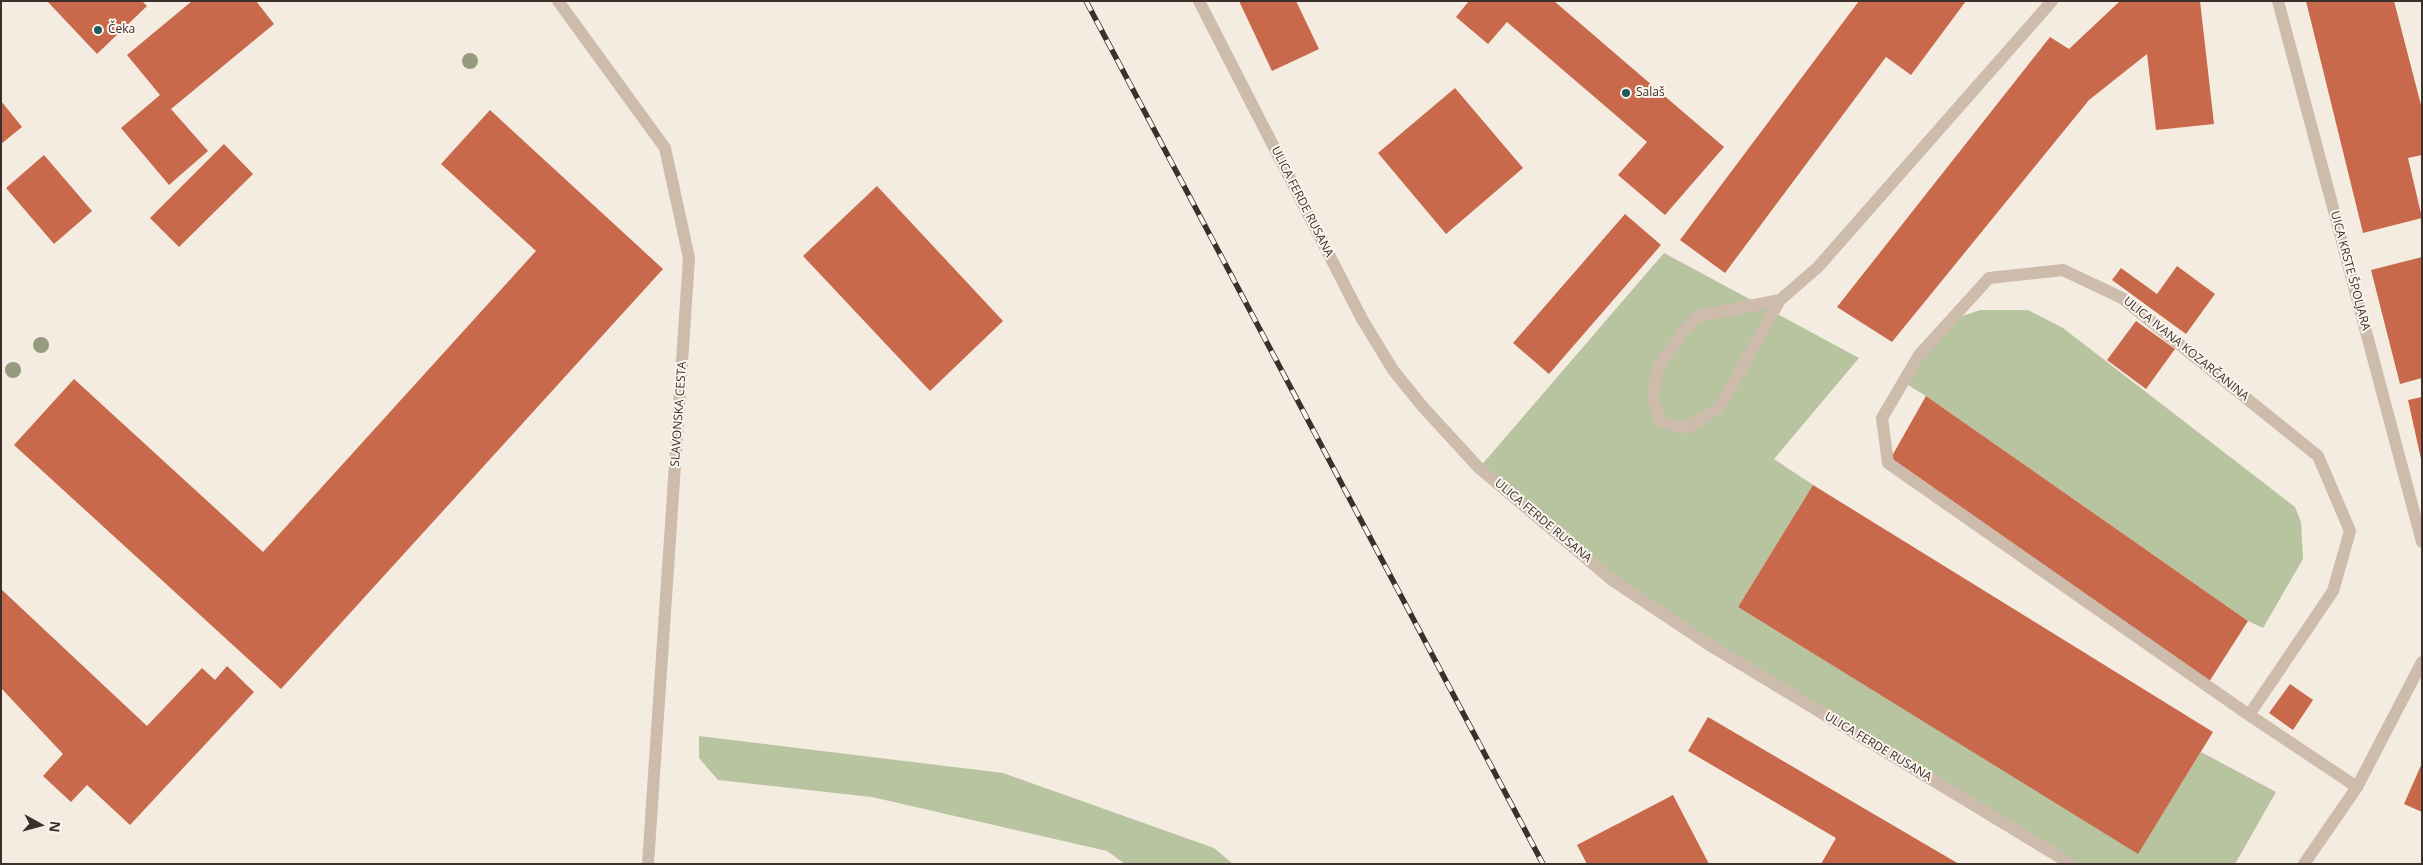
<!DOCTYPE html>
<meta charset="utf-8">
<style>
body{margin:0}
#map{position:relative;width:2423px;height:865px;overflow:hidden;background:#f4ebe1;font-family:"Open Sans",sans-serif}
canvas{display:block}
.frame{position:absolute;inset:0;border:2px solid #3b302b;pointer-events:none}
.north{position:absolute;left:15px;top:800px;width:50px;height:50px;-webkit-text-stroke:4px #fbf5ee;paint-order:stroke;rotate:97deg;font-size:14px;font-weight:700;line-height:20px;text-align:center;color:#3b302b}
.north::after{content:'';display:block;margin:auto;width:18px;height:22px;background:#3b302b;clip-path:polygon(50% 0,100% 100%,50% 72%,0 100%)}
</style>
<div id="map">
<canvas width="2423" height="865"></canvas>
<div class="frame"></div>
<div class="north">N</div>
</div>
<script>
const c = document.querySelector('canvas').getContext('2d');
c.lineJoin = 'round';
function fillPath(path, color) {
  c.fillStyle = color;
  c.fill(path, 'evenodd');
}
function trace(path, color, width, dash) {
  c.strokeStyle = color;
  c.lineWidth = width;
  c.lineCap = dash ? 'butt' : 'round';
  c.setLineDash(dash || []);
  c.stroke(path);
}
function label(font, color, halo, rows, align = 'center') {
  c.font = font + ' "Open Sans",sans-serif';
  c.lineWidth = 4;
  c.setLineDash([]);
  c.textBaseline = 'middle';
  c.strokeStyle = halo;
  c.fillStyle = color;
  for (const [text, x, y, turn = 0] of rows) {
    c.save();
    c.translate(x, y);
    c.rotate((+turn || 0) * Math.PI / 180);
    c.textAlign = isNaN(turn) ? turn : align;
    if (halo) c.strokeText(text, 0, 0);
    c.fillText(text, 0, 0);
    c.restore();
  }
}
fillPath(new Path2D(`
 M1664 253 1859 358 1774 459 1813 485 1738 607 2138 853 2201 752 2276 792 2235 864H2071L1612 580 1479 468Z
 M1980 310H2028L2063 328 2295 507 2301 522 2303 559 2263 628 2248 621 1926 396 1903 382 1951 320Z
 M699 736 1003 773 1214 848 1233 864H1125L1107 851 872 797 718 780 699 758Z`), '#b8c4a0');
fillPath(new Path2D(`
 M47 1H142L147 6 97 54Z
 M192 1H256L274 24 171 109 208 151 169 185 121 128 160 95 127 55Z
 M1239 1H1296L1319 49 1272 71Z
 M1469 1H1554L1724 147 1665 215 1618 175 1647 142 1507 22 1488 44 1456 17Z
 M1859 1H1966L1911 75 1886 57 1725 273 1680 240Z
 M2120 1H2200L2214 124 2156 130 2147 54 2089 100 1892 342 1837 307 2050 37 2069 49Z
 M2306 1H2394L2422 109V155L2408 158 2422 218 2363 233Z
 M1455 88 1523 168 1446 234 1378 153Z
 M1 101 22 127 1 144Z
 M490 110 663 269 281 689 14 445 74 379 263 552 536 251 441 164Z
 M224 144 253 174 179 247 150 218Z
 M44 155 92 211 54 244 6 188Z
 M877 186 1003 321 930 391 803 256Z
 M1625 214 1661 245 1549 374 1513 343Z
 M2422 257V378L2400 384 2371 270Z
 M2177 266 2215 294 2186 334 2112 280 2121 268 2157 294Z
 M2136 321 2175 349 2146 389 2107 360Z
 M1926 396 2248 621 2207 685 1888 463Z
 M2422 397V459H2421L2408 400Z
 M1813 485 2213 732 2138 854 1738 607Z
 M1 589 147 726 202 668 215 680 227 666 254 692 130 825 87 785 71 802 43 776 63 754 1 688Z
 M2290 684 2313 700 2293 730 2269 713Z
 M1708 717 1959 864H1821L1836 838 1688 751Z
 M2422 763V812L2404 804Z
 M1673 795 1709 864H1587L1577 845Z`), '#c8694b');
trace(new Path2D(`
 M1780 300 1699 316 1682 333 1657 369 1653 398 1661 422 1686 428 1719 408 1780 300 1818 267 2052 1
 M2249 715 2333 591 2350 531 2318 456 2122 298 2063 270 1989 278 1919 355 1882 418 1888 463 2249 715 2357 787
 M648 864 656 745`), '#cdbbac', 12);
trace(new Path2D(`
 M558 1 665 148 689 258 656 745
 M1199 1 1362 319 1393 370 1423 407 1479 468 1612 580 1708 644 2071 864
 M2278 1 2422 542
 M2304 864 2357 787 2422 662`), '#cdbbac', 12);
const rail = new Path2D(`
 M1086 1 1543 864`);
trace(rail, '#3b302b', 5.5);
trace(rail, '#fbf5ee', 4, [11]);
c.fillStyle = '#969b7f';
for (const [x, y] of [
 [470,61],
 [41,345],
 [13,370]
]) {
  c.beginPath();
  c.arc(x, y, 8, 0, 2 * Math.PI);
  c.fill();
}
for (const [x, y, r, color] of [
 [98,30,5,"#1f5a5e"],
 [1626,93,5,"#1f5a5e"]
]) {
  const dot = new Path2D();
  dot.arc(x, y, r, 0, 2 * Math.PI);
  c.fillStyle = color;
  c.fill(dot);
  trace(dot, '#fbf5ee', 2);
}
label('12px', '#3b302b', '#fbf5ee', [
 ["Čeka",108,30],
 ["Salaš",1636,93]
], 'left');
label('12px', '#3b302b', '#fbf5ee', [
 ["ULICA FERDE RUSANA",1302,202,63],
 ["UICA KRSTE ŠPOLJARA",2350,271,75],
 ["ULICA IVANA KOZARČANINA",2186,349,39],
 ["SLAVONSKA CESTA",679,414,-86],
 ["ULICA FERDE RUSANA",1543,521,40],
 ["ULICA FERDE RUSANA",1878,747,31]
]);
</script>
